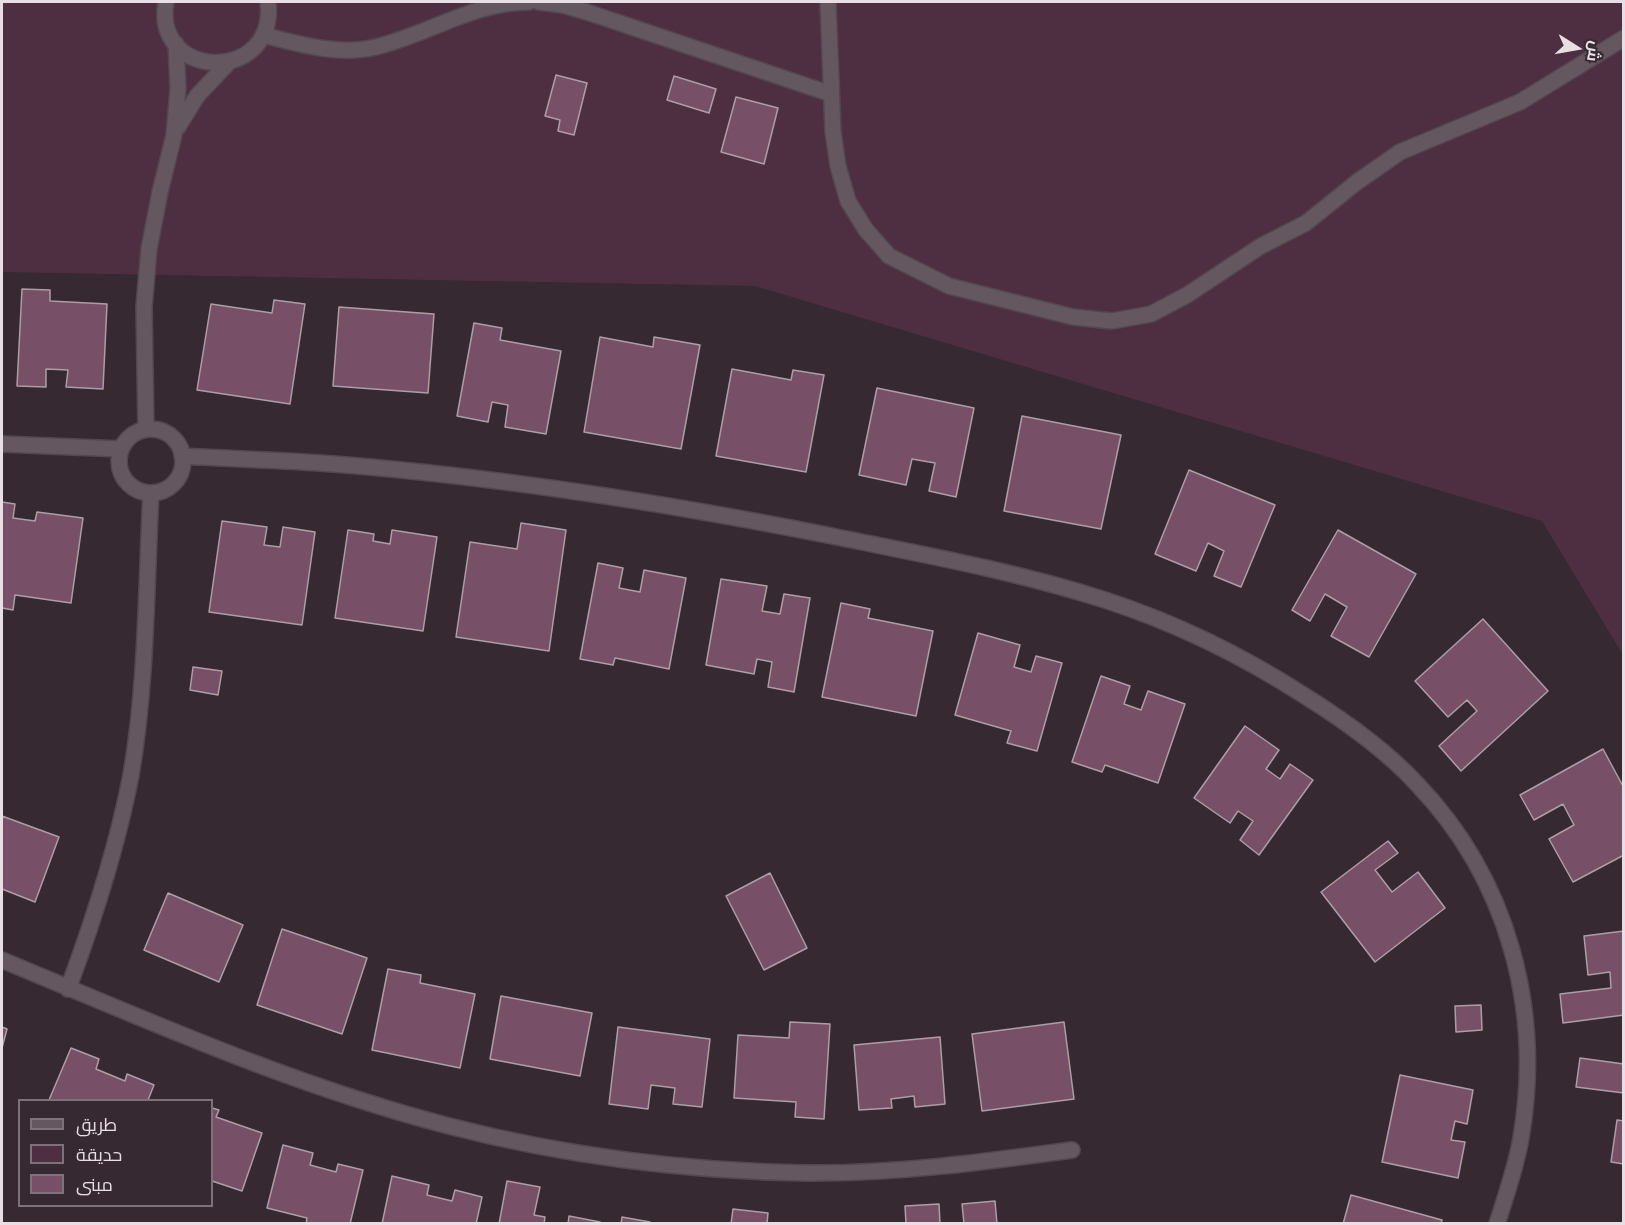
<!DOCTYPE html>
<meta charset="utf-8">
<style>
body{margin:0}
#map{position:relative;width:1625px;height:1225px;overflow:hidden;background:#362931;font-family:"Playfair Display",Cairo,serif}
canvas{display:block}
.frame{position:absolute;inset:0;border:3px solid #e7dfe4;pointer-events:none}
.legend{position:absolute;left:18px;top:1099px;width:195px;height:108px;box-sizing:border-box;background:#362931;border:2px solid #7d7279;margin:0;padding:8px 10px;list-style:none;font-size:18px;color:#e7dfe4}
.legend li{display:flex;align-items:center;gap:12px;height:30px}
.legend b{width:30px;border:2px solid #7d7279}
.north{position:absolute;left:1547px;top:18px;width:60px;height:60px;-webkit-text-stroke:4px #362931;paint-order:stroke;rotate:101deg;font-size:16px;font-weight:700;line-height:24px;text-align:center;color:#e7dfe4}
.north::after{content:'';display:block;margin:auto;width:21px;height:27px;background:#e7dfe4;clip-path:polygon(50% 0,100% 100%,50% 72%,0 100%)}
</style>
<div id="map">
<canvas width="1625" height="1225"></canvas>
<div class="frame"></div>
<ul class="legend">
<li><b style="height:8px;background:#65575f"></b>طريق</li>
<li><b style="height:16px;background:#4d2f41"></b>حديقة</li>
<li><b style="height:16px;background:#774f67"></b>مبنى</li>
</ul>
<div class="north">ش</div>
</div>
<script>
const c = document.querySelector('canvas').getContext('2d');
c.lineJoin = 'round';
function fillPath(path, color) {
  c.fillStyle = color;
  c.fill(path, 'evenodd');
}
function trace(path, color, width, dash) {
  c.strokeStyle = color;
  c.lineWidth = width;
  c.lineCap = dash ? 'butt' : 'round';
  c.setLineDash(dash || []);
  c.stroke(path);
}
fillPath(new Path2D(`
 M2 2H1623V655L1542 521 755 286 2 272Z`), '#4d2f41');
const building = new Path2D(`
 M556 75 587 83 574 135 558 131 560 120 545 116Z
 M674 76 716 89 709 113 667 100Z
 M736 97 778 108 764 164 721 152Z
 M22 289 50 290V301L107 304 103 389 66 387 68 370 46 369V387L17 386Z
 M274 300 305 304 290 404 197 390 211 304 272 313Z
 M339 307 434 314 428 393 333 386Z
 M474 323 502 328 500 340 561 351 546 434 505 427 508 405 492 402 488 422 457 416Z
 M600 337 653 347 654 337 700 345 681 449 584 432Z
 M732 369 791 380 793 370 824 375 806 472 716 456Z
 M877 388 974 408 956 497 929 491 935 463 912 459 906 485 859 475Z
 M1022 416 1121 435 1101 529 1004 511Z
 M1189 470 1275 505 1241 587 1214 576 1224 551 1208 543 1196 571 1155 554Z
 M2 502 15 504 13 518 35 521 37 512 83 518 71 603 15 595 13 610 2 608Z
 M222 521 267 527 264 545 280 547 283 527 315 532 302 625 209 612Z
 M521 523 566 530 549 651 456 637 470 542 517 549Z
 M348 530 374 534 373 541 390 544 392 530 437 537 423 631 335 618Z
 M1338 530 1416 574 1369 657 1331 636 1347 607 1325 594 1310 621 1292 610Z
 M598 563 623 568 619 588 640 592 644 570 686 578 669 669 615 658 613 665 580 659Z
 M721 579 767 586 762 611 780 614 784 594 810 598 794 692 768 687 772 662 757 659 754 674 706 665Z
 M841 603 870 609 868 618 933 631 916 716 822 697Z
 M1483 619 1548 691 1461 771 1439 746 1477 711 1467 700 1448 717 1415 681Z
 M978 633 1020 645 1014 667 1031 672 1036 656 1062 663 1037 751 1007 743 1011 731 955 715Z
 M193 667 222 671 218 695 190 690Z
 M1101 676 1130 686 1124 704 1141 710 1148 691 1185 704 1158 783 1105 765 1102 772 1072 762Z
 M1245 726 1279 750 1266 769 1280 779 1290 764 1313 780 1259 855 1240 840 1253 821 1238 811 1230 823 1194 798Z
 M1603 749 1624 788V855L1573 882 1549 839 1574 825 1563 804 1534 820 1520 795Z
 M2 816 59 837 35 902 2 889Z
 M1388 841 1398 853 1375 870 1392 892 1418 872 1445 908 1375 962 1321 892Z
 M770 873 807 948 764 970 726 896Z
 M168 893 243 925 219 982 144 950Z
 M282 929 367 958 342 1034 257 1005Z
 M1624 931V1015L1563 1023 1560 994 1611 988 1610 972 1588 975 1584 936Z
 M388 969 421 975 420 983 475 994 460 1068 372 1050Z
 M501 996 592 1013 580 1076 490 1059Z
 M1481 1005 1482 1030 1456 1032 1455 1006Z
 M790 1022 830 1024 824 1119 795 1117 796 1102 734 1098 738 1035 789 1038Z
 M1064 1022 1074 1099 982 1111 972 1034Z
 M2 1027 7 1029 2 1048Z
 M618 1027 710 1039 702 1107 673 1104 675 1088 651 1085 648 1109 609 1104Z
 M940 1037 945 1104 915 1107 914 1096 891 1099 892 1108 859 1110 854 1045Z
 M71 1048 99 1059 96 1069 125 1081 127 1074 154 1085 148 1100H49Z
 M1580 1058 1624 1064V1093L1576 1087Z
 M1400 1075 1473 1090 1467 1124 1455 1121 1451 1140 1465 1142 1458 1178 1382 1162Z
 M212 1108 219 1110 216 1117 262 1133 242 1191 212 1181Z
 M1617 1120 1624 1121V1164L1611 1162Z
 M283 1145 313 1153 310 1165 336 1172 338 1164 363 1170 350 1224H306L307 1218 267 1208Z
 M392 1176 429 1185 427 1195 452 1201 455 1190 482 1197 476 1224H382Z
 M507 1181 540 1187 534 1215 545 1217 544 1224H499Z
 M1351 1195 1442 1220 1441 1224H1343Z
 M995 1201 997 1224H964L962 1204Z
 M939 1204 940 1224H906L905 1206Z
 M733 1209 768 1213 767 1224H731Z
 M569 1216 600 1222V1224H568Z
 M622 1217 650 1222V1224H621Z`);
fillPath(building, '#774f67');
trace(building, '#ad9ea6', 1.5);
const service = new Path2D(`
 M539 2 563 5 587 12 831 94
 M263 35C300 44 338 56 376 47 429 34 474 2 529 2`);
const minor = new Path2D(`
 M828 2 833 132 838 166 848 201 866 230 889 256 949 286 1073 317 1112 321 1151 314 1187 295 1261 246 1306 223 1357 182 1400 152 1520 102 1624 38
 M178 127 197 96 229 62
 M146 429 144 307 149 249 160 192 174 135 178 89 176 44
 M119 461a32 32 0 1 1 64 0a32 32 0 1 1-64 0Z
 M2 444 121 449
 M182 456C233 459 283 460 334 464 499 477 665 503 827 535 920 554 1015 571 1105 600 1176 623 1243 656 1305 696 1345 721 1385 749 1417 784 1508 879 1543 1009 1521 1138 1516 1167 1506 1195 1497 1224
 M2 960C149 1021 294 1086 449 1126 565 1156 686 1171 806 1173 895 1174 984 1162 1072 1150
 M68 989C94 919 117 848 131 775 147 682 146 586 151 493`);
const tertiary = new Path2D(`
 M166 2C152 80 277 85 268 2`);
trace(service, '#52474e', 18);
trace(minor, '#52474e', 18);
trace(tertiary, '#52474e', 18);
trace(service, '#65575f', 15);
trace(minor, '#65575f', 15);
trace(tertiary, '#65575f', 15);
</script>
